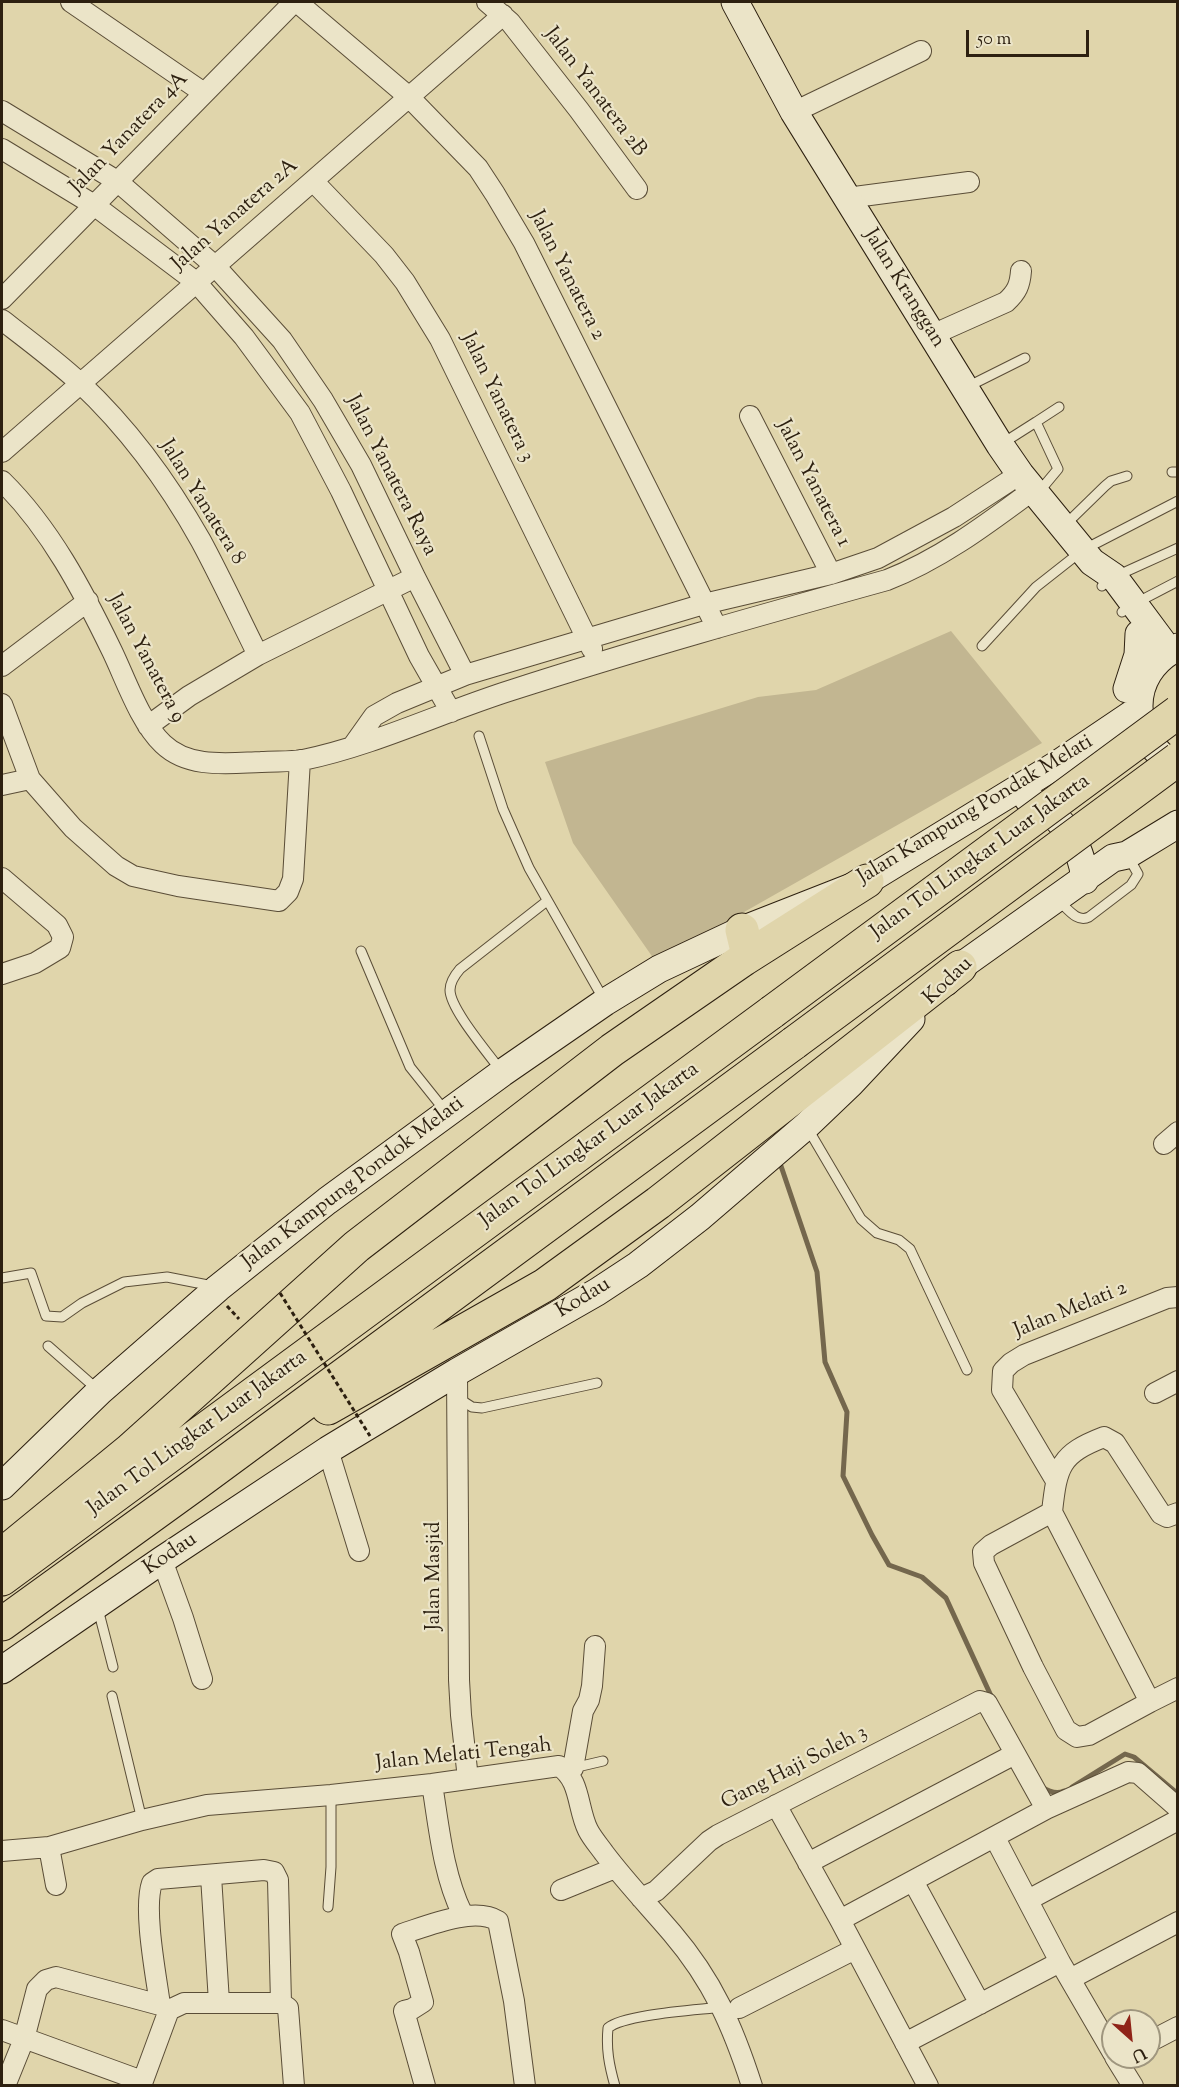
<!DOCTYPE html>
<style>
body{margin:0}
#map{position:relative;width:1179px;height:2087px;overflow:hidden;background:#e0d5ab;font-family:"Sorts Mill Goudy",serif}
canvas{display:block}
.frame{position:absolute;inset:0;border:3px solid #2d2010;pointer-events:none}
.north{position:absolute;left:1101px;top:2009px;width:60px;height:60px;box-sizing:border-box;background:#ebe4c8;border:2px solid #9f967e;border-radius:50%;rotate:153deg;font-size:16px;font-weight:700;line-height:24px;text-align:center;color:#2d2010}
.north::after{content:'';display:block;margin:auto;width:21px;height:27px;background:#8f2418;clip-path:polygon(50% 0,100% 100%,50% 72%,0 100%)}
.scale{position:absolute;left:966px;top:30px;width:123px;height:27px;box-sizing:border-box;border:3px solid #2d2010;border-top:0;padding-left:8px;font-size:18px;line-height:21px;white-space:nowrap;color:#2d2010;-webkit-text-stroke:4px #ebe4c8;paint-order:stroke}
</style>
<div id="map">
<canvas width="1179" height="2087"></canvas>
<div class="frame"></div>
<div class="north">U</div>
<div class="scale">50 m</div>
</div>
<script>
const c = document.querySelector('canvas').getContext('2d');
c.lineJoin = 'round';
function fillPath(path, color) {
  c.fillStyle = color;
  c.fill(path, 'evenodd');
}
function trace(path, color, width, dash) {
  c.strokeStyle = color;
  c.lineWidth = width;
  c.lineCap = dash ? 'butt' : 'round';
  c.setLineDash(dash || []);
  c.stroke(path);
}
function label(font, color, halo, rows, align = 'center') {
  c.font = font + ' "Sorts Mill Goudy",serif';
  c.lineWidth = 4.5;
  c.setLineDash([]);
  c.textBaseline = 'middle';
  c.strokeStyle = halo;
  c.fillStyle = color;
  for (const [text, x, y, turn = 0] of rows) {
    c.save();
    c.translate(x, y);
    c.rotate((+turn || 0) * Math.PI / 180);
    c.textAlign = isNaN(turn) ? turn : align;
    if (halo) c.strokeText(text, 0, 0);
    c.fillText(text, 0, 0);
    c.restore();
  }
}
fillPath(new Path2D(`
 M951 631 1042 743 656 962 573 843 545 762 758 697 816 690Z`), '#c2b691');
trace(new Path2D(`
 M781 1166 817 1272 825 1362 847 1412 843 1476 872 1535 889 1565 922 1577 946 1598 992 1698
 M1042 1787C1048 1791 1056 1795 1064 1791
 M1072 1787 1125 1754 1134 1757 1178 1794`), '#74674d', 5);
const lane = new Path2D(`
 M967 387 1025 358
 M1036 422 1059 407
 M1003 443 1036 422 1058 469 1038 493
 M1172 472H1178
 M1065 525 1105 486 1111 481 1127 476
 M1102 586 1114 577 1178 548
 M1122 612 1134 604 1178 581
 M982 646 1036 587 1083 550 1178 501
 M479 736 503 809 529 868 604 1000
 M1059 901C1068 909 1077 923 1089 917L1131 885 1138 874 1128 856
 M361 951 410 1067 446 1112
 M501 1071C489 1054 450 1009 450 990 450 982 454 976 460 969L547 901
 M808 1129 861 1219 877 1233 899 1240 910 1249 967 1370
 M2 1278 31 1273 46 1316 62 1317 82 1303 124 1282 167 1277 213 1286
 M48 1346 98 1390
 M458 1398 472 1407 482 1408 597 1383
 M98 1609 113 1667
 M112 1696 142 1820
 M573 1768 603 1761
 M328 1907 331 1867V1795
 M615 2086C609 2065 606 2049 608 2028 624 2014 699 2010 722 2007`);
const street = new Path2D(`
 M71 2 204 93
 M297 2 409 97 478 168 495 194 524 243 717 628
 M487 2 510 22 579 110 637 189
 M2 111 117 181 215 266 282 340 323 400 361 465 415 577 465 675
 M794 112 921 51
 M2 149 94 205 196 282 244 337 300 413 341 491 419 656 451 712
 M313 181 384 255 405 282 440 339 592 649
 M847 198 969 182
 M2 299 294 2
 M2 320C28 340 55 360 80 383 128 428 169 484 201 541 221 578 239 617 258 655
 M932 335 1006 302C1017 292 1020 285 1021 271
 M750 416 831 574
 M2 452 503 15
 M2 481C50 528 83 591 112 651 126 680 140 722 163 744 189 769 229 763 261 762 275 761 290 762 303 760 375 745 442 712 512 690 636 650 761 615 887 580 941 559 987 524 1033 490
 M2 666 88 601
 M2 704 30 779 73 828 116 866 133 876 178 886 279 901 288 892 293 879 300 760
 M148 726 189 696 258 655 415 577
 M352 747 374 716 397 703 465 675 704 604 831 574 878 558 954 517 1020 474
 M2 785 30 779
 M2 878 57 925 63 937 60 948 35 963 2 974
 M1164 1144 1178 1132
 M457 1372 459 1680 461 1715 468 1779
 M1155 1393 1178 1381
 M328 1450 359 1551
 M1056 1481 1002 1390 1003 1371 1011 1363 1024 1355 1167 1298 1178 1297
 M1052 1512 991 1545 983 1552 984 1563 1033 1667 1066 1730 1077 1737 1089 1735 1150 1702 1052 1512C1057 1466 1060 1454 1104 1437L1115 1443 1161 1514 1167 1517 1178 1513
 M162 1560 183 1618 202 1679
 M1150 1702 1178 1688
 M567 1771 573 1768 583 1711 589 1700 592 1686 595 1646
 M432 1784C439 1827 443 1874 462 1913L467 1915
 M776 1805 840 1920 928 2086
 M995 1838 1060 1962 1113 2053
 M49 1847 56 1885
 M2 1851 49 1847 142 1820 207 1805 331 1795 432 1784 559 1766C581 1780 577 1808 588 1830 592 1838 599 1846 604 1853 625 1881 649 1906 672 1933 713 1981 733 2027 752 2086
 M808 1863 1015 1754
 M211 1876 219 2002
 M913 1881 980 2004
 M561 1890 615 1868
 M641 1898 656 1891 709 1841 718 1835 980 1701 987 1703 1046 1809
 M1028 1900 1178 1820
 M840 1920 1046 1809 1128 1772 1138 1773 1178 1808
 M1070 1979 1178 1922
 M281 2003 288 2008 294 2086
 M160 2005C156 1975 143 1909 152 1883L158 1879 264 1870 274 1872 278 1880 281 2003
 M739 2008 855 1949
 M2 2030 142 2081
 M1149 2042 1178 2027
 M905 2043 1060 1962
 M1115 2057 1133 2086
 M5 2086 24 2039 37 1989 46 1980 56 1977 160 2005 169 2010
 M141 2086 169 2010 184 2003H281
 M425 2086 404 2011 412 2009 423 2002 409 1952 402 1934C427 1926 474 1906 498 1921L514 2001 525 2086`);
const secondary = new Path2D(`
 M735 2 794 112 1000 445 1020 474 1092 562 1114 577 1169 651
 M1178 647C1125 673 1127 740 1178 767
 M1127 689 1138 655 1139 634
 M1028 799C1062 815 1081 843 1085 880
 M946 982 960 967 1113 858 1127 855 1178 824
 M2 1486 100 1391 218 1288 327 1201 502 1073 605 1002 659 969 742 930 867 881 1058 764 1138 710
 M2 1670 162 1560 328 1450 457 1372 597 1292 638 1265 700 1217 806 1126 850 1084 911 1019`);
const highway = new Path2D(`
 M744 959 867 881
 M328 1408 545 1285 658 1203 960 967
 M2 1555 130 1450 357 1246 612 1050 744 959 747 951 742 930
 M2 1579 772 1012
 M2 1624 197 1483 794 1043`);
trace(lane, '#5a4d37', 11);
trace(street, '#5a4d37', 22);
trace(secondary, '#2d2010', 29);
trace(highway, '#2d2010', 35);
trace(new Path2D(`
 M227 1306 239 1319`), '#2d2010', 3, [4.5, 3]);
trace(lane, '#ebe4c8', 9);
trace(street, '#ebe4c8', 20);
trace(secondary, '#ebe4c8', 27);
trace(highway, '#e0d5ab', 33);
const highwayBridge = new Path2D(`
 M772 1012 1178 712
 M794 1043 1178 759`);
trace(highwayBridge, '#2d2010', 35, []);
trace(new Path2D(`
 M280 1293 370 1436`), '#2d2010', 3, [4.5, 3]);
trace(highwayBridge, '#e0d5ab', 33);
label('21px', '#2d2010', '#ebe4c8', [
 ["Jalan Yanatera 2B",594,93,53],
 ["Jalan Yanatera 4A",130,134,-46],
 ["Jalan Yanatera 2A",236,216,-41],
 ["Jalan Yanatera 2",566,276,63],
 ["Jalan Kranggan",903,289,58],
 ["Jalan Yanatera 3",496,398,64],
 ["Jalan Yanatera Raya",390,476,63],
 ["Jalan Yanatera 1",812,484,63],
 ["Jalan Yanatera 8",201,503,58],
 ["Jalan Yanatera 9",145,659,62],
 ["Jalan Kampung Pondak Melati",976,811,-31],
 ["Jalan Tol Lingkar Luar Jakarta",981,858,-36],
 ["Kodau",949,982,-44],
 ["Jalan Tol Lingkar Luar Jakarta",590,1146,-36],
 ["Jalan Kampung Pondok Melati",354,1184,-37],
 ["Kodau",584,1299,-31],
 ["Jalan Melati 2",1071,1311,-22],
 ["Jalan Tol Lingkar Luar Jakarta",198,1434,-36],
 ["Kodau",171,1555,-34],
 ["Jalan Masjid",435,1576,-90],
 ["Jalan Melati Tengah",464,1756,-6],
 ["Gang Haji Soleh 3",795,1769,-27]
]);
</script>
